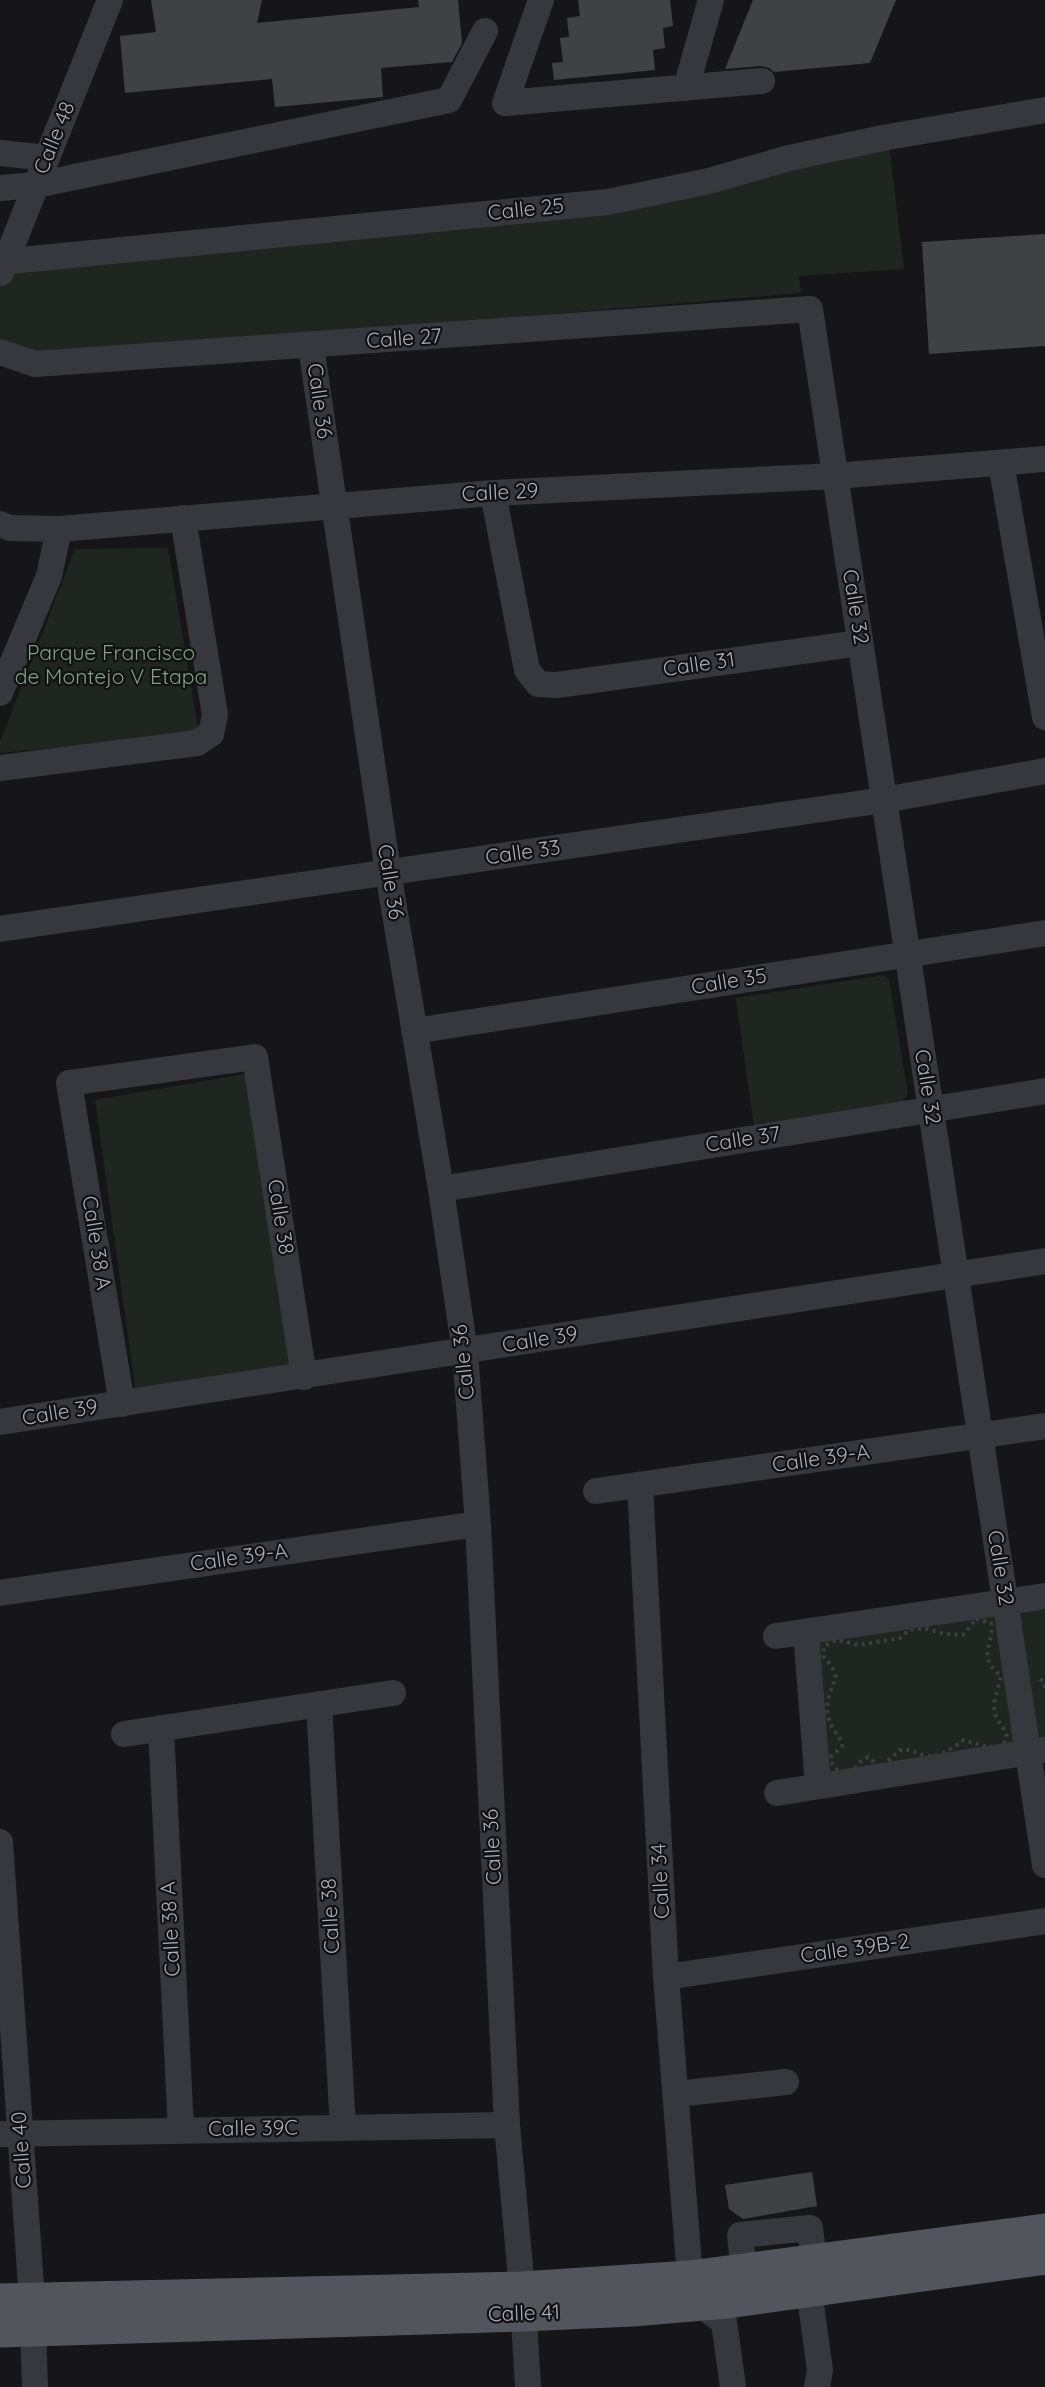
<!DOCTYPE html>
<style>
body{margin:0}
canvas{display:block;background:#161618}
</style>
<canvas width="1045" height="2387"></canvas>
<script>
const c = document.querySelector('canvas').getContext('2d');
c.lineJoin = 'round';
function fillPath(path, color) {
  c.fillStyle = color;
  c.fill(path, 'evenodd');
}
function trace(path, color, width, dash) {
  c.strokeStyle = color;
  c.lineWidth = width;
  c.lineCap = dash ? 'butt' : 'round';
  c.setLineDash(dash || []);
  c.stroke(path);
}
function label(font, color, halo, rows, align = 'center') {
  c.font = font + ' Quicksand,sans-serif';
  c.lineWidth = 4.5;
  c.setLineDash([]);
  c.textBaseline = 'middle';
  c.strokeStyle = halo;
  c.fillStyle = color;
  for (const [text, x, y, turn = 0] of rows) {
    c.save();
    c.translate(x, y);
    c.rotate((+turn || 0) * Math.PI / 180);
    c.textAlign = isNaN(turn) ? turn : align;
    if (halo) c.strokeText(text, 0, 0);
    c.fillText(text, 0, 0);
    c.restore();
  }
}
fillPath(new Path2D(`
 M888 137 904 269 799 276 801 293 39 357 0 350V286L8 263 611 207Z
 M168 548 199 734 0 753V742L75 549Z
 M884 975 889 979 908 1094 902 1102 754 1126 736 998Z
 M251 1073 294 1366 136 1393 95 1100Z
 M1045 1602V1746L1037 1747 1016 1606Z
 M995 1610 1015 1747 827 1776 815 1639Z`), '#1e261f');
fillPath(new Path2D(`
 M151 0H262L257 23 419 7 418 0H458L462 43 452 62 381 68 383 97 275 107 272 79 125 93 120 36 156 32Z
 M578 0H670L673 26 663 28 665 48 653 50 655 70 554 80 552 63 563 62 560 38 569 37 567 18 580 16Z
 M753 0H896L870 63 774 72 769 68 761 66 725 69Z
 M1045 234V346L929 354 922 242Z
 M812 2172 817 2206 743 2219 729 2209 725 2185Z`), '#404145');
trace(new Path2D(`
 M976 1619 991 1623C994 1638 984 1649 989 1662 991 1667 998 1673 1001 1677 998 1689 991 1704 996 1716 999 1724 1005 1727 1007 1738L1002 1746 987 1747 964 1740C954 1747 941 1757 928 1756 916 1754 912 1748 899 1750L881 1768 868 1757 861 1761 852 1773C839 1771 832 1771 831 1757L842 1746C841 1738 837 1735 833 1729 822 1710 829 1695 836 1677L832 1666 823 1656 824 1646 837 1640 859 1645 900 1638 909 1630 924 1628 944 1634 963 1635Z
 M1040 1679 1044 1682 1045 1689`), '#3d3f44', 4, [3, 4.5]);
trace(new Path2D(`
 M541 0 505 103 762 81
 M686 88 711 0
 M0 153 47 158
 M0 188 36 185 449 100 485 31
 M0 262 608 202 709 181 789 158 888 137 1045 110
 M1 273 110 0
 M311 346 388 872 441 1189 465 1352 478 1524 507 2125 522 2288 528 2387
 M0 352 35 364 810 309 1045 1865
 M1001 463 1045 717
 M493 493 527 670 538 684 557 685 860 643
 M0 524 10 528 59 529 493 493 835 476 1045 459
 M0 693 49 576 59 529
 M0 768 197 743 211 734 215 715 183 518
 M0 929 884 800 1045 771
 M414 1031 1045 933
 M441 1189 1045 1091
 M122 1404 69 1083 255 1057 304 1377
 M0 1422 1045 1261
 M640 1485 666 1977 690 2277 701 2305 724 2322 733 2387
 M596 1491 1045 1426
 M0 1593 478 1524
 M806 1632 818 1786
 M776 1636 1045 1596
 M319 1704 343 2128
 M161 1728 181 2130
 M124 1734 393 1693
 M777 1793 1043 1750
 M0 1842 32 2300 35 2387
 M666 1977 1045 1921
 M676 2094 786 2082
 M0 2134 507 2125
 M744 2270 740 2235 810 2228 814 2261
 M809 2290 820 2370 817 2387`), '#37383d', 26);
trace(new Path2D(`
 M0 2300 522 2288 690 2277 1045 2230
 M0 2331 523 2315 632 2310 727 2302 1045 2258`), '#53555c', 33);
label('21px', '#a8adb8', '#111113', [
 ["Calle 48",55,138,-68],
 ["Calle 25",526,210,-6],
 ["Calle 27",404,339,-4],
 ["Calle 36",319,401,82],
 ["Calle 29",500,493,-3],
 ["Calle 32",855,607,81],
 ["Calle 31",699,665,-8],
 ["Calle 33",523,853,-8],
 ["Calle 36",390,882,81],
 ["Calle 35",729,982,-9],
 ["Calle 32",927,1087,81],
 ["Calle 37",743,1140,-9],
 ["Calle 38",280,1217,81],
 ["Calle 38 A",96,1243,81],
 ["Calle 39",540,1340,-9],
 ["Calle 36",464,1362,-96],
 ["Calle 39",60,1413,-9],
 ["Calle 39-A",821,1459,-8],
 ["Calle 39-A",239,1558,-8],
 ["Calle 32",1000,1568,81],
 ["Calle 36",493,1847,-93],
 ["Calle 34",661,1881,-93],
 ["Calle 38",331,1916,-93],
 ["Calle 38 A",171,1929,-93],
 ["Calle 39B-2",855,1949,-8],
 ["Calle 39C",253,2129,-1],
 ["Calle 40",22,2150,-94],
 ["Calle 41",524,2314,-2]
]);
label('21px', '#7fa381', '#111113', [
 ["Parque Francisco",111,654],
 ["de Montejo V Etapa",111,678]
]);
</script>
